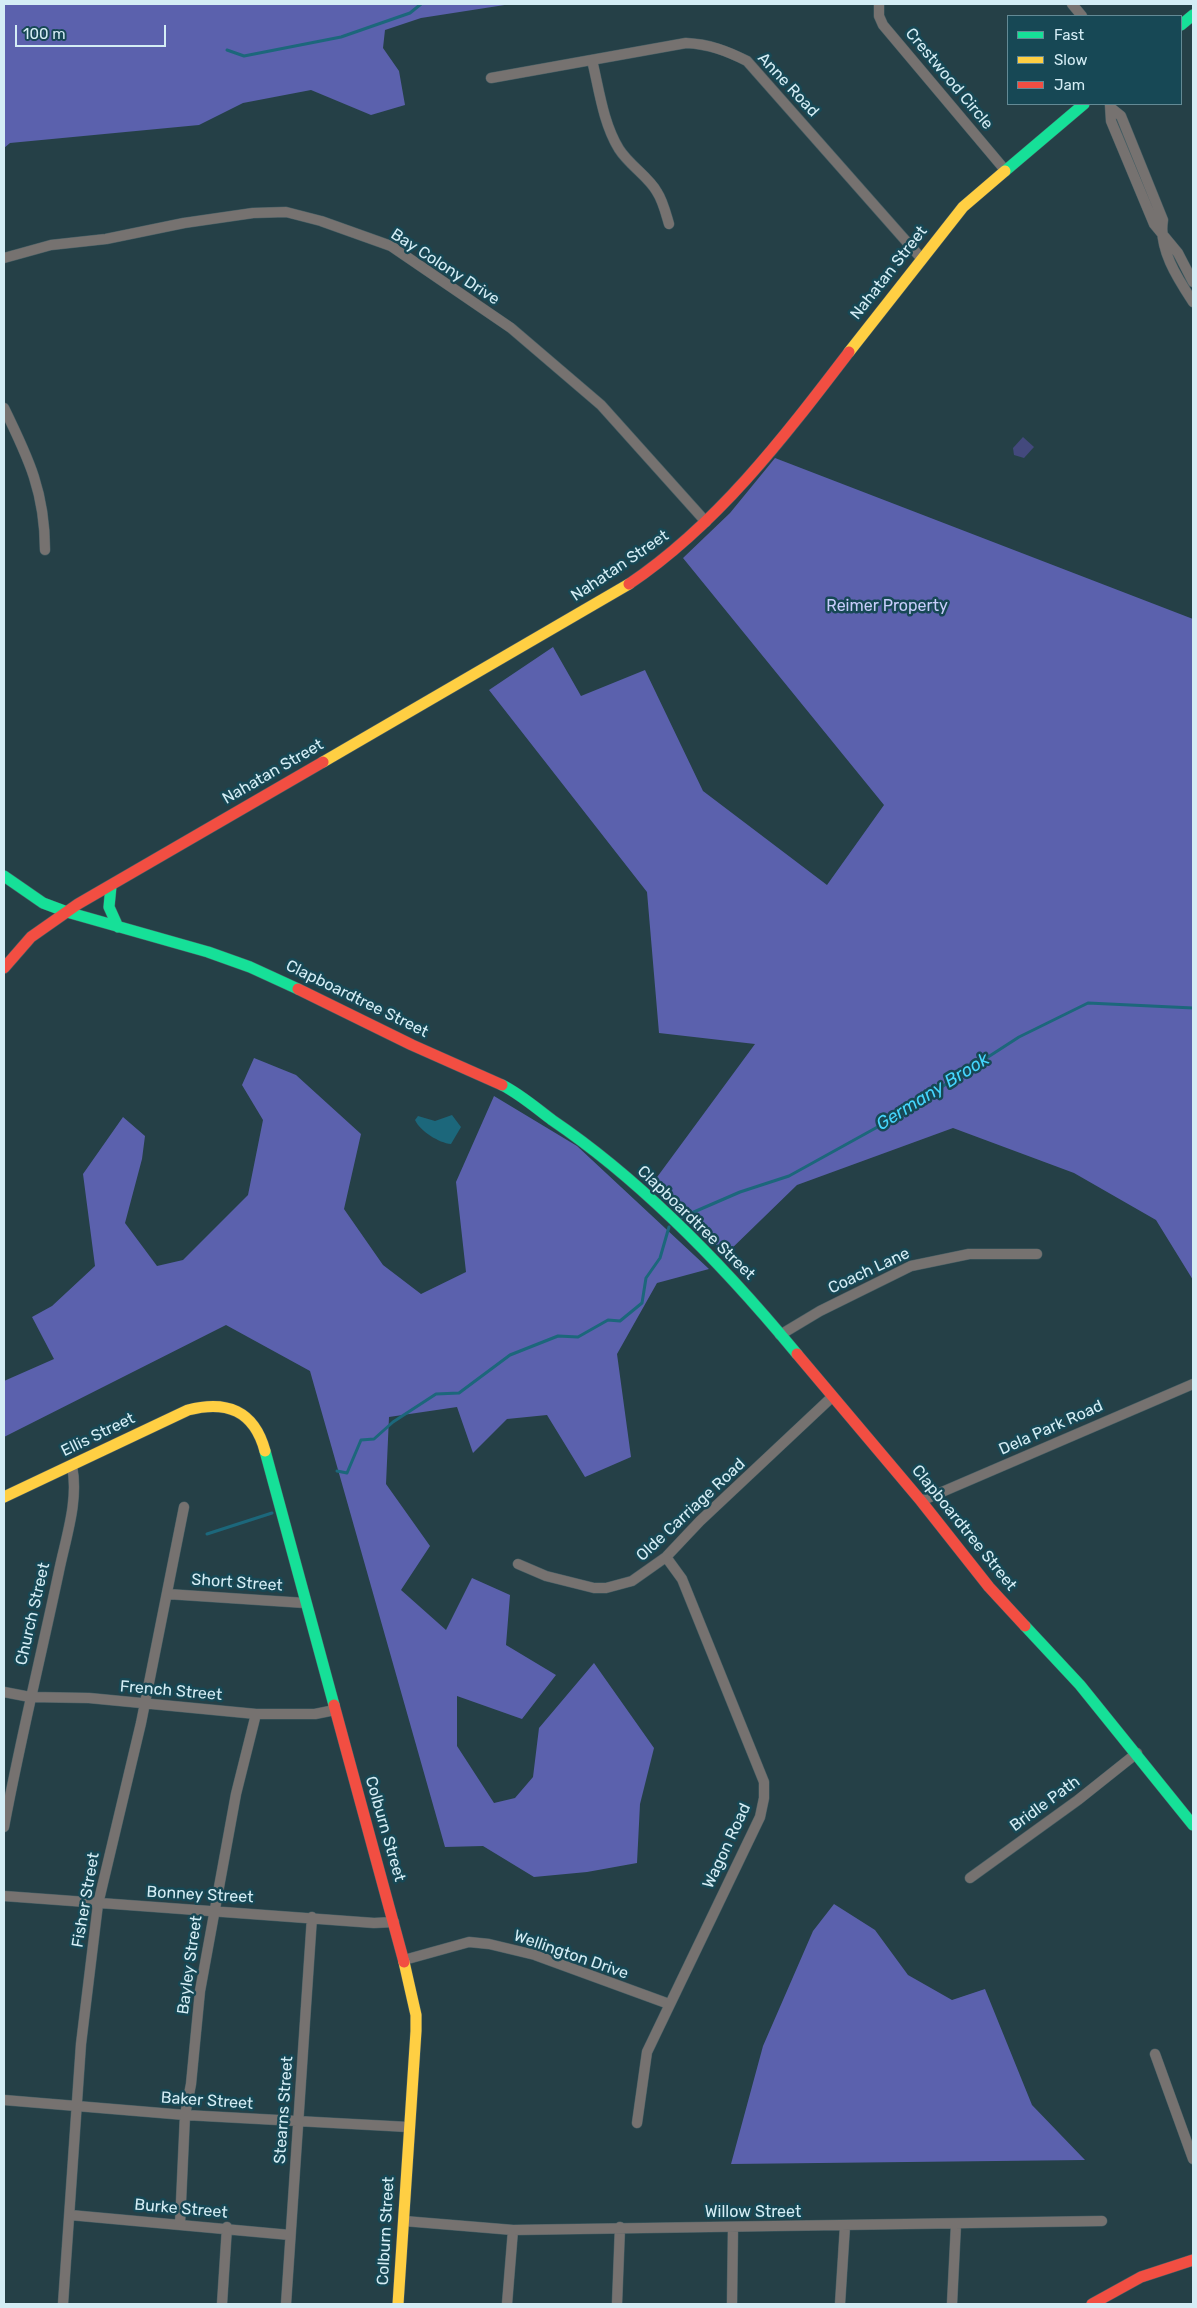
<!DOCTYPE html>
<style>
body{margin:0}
#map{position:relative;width:1197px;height:2308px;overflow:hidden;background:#254047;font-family:Rubik,sans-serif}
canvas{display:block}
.frame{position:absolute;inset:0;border:5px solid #d4edf5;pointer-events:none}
.legend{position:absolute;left:1007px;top:15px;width:175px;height:90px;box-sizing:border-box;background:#174855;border:1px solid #638a95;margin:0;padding:6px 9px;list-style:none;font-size:15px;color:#d4edf5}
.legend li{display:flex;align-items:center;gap:10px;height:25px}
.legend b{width:25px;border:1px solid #638a95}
.scale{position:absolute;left:15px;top:25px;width:151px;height:22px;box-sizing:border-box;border:2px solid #d4edf5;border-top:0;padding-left:6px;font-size:15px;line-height:18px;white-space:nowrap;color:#d4edf5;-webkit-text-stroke:4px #174855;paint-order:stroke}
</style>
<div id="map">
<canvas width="1197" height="2308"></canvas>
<div class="frame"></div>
<ul class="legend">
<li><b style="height:6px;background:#16e098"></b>Fast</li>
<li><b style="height:6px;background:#ffcf43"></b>Slow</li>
<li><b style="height:6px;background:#f24e42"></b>Jam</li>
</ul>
<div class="scale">100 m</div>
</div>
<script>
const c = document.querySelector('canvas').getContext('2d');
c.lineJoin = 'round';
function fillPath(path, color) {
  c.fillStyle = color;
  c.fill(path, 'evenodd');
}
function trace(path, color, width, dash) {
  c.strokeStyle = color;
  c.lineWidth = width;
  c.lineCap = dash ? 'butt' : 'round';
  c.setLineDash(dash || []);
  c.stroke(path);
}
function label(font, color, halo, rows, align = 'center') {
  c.font = font + ' Rubik,sans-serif';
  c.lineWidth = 5;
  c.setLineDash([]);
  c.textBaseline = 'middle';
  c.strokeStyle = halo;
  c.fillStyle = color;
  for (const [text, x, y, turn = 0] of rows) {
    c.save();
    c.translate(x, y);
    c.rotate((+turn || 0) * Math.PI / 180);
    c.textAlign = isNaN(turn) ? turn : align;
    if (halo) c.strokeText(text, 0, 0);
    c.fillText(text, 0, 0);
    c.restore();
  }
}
fillPath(new Path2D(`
 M1023 437 1034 447 1024 458 1014 455 1013 448Z`), '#43497d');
fillPath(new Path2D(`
 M4 4H511L421 18 385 30 383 48 399 71 405 105 371 115 311 90 243 103 199 125 10 143 4 148Z
 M775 458 1193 619V1280L1156 1220 1074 1173 953 1128 797 1185 726 1254 652 1184 755 1044 659 1033 647 892 489 690 553 647 581 696 645 670 703 791 827 885 884 805 683 558 730 513Z
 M254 1058 296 1075 361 1134 344 1209 383 1265 421 1294 466 1272 456 1182 494 1096 577 1146 709 1269 657 1283 617 1354 631 1457 585 1477 547 1415 507 1419 473 1453 457 1407 389 1417 386 1484 430 1546 401 1590 446 1630 472 1578 510 1595 506 1645 556 1675 522 1719 457 1696V1746L494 1803 515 1798 533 1777 539 1728 594 1663 654 1748 640 1804 637 1863 587 1872 534 1877 483 1846 445 1847 310 1371 226 1325 4 1437V1381L54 1359 32 1317 52 1306 95 1266 83 1174 123 1117 145 1136 142 1159 125 1223 157 1266 183 1260 248 1195 263 1120 242 1085Z
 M834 1904 875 1930 908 1975 952 2000 985 1989 1032 2105 1085 2160 731 2164 763 2046 813 1931Z`), '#5b61ad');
fillPath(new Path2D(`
 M452 1115 461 1127 451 1144C439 1143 420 1131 415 1120L418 1116 435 1121Z`), '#1c677b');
trace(new Path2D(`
 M227 50 244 56 341 37 410 13 421 4
 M680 1218 740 1192 789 1176 892 1119 1019 1037 1088 1003 1193 1008
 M337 1471 347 1473 361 1440 374 1439 393 1422 436 1394 459 1393 510 1355 558 1336 578 1337 608 1320 620 1321 642 1303 646 1278 660 1258 669 1227
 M207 1534 272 1513`), '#1c677b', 3);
const street = new Path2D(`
 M879 4V16L883 25 1005 170
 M1072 4 1082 16
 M592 60C599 89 603 123 619 149 629 165 649 177 657 192 663 201 666 214 669 224
 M491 78 686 43C709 44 727 51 747 61L921 258
 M1110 105 1111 121 1154 224 1178 253 1193 282
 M1111 108 1121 116 1163 220C1158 249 1178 279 1193 302
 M4 258 51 245 106 239 184 223 253 213 286 212 321 221 391 246 511 328 601 405 706 522
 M4 408C29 459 45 493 45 550
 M780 1335 820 1311 911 1266 969 1254H1037
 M921 1501 1193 1384
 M518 1564 546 1576 594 1588H606L632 1581 666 1557 700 1521 832 1397
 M167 1594 305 1603
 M4 1692 30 1697 89 1698 256 1714H315L335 1710
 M4 1827C20 1741 41 1656 59 1571 66 1537 79 1500 72 1466
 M970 1878 1078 1800 1137 1753
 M4 1896 374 1923 394 1922
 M404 1960 469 1942 489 1944 535 1955 669 2004
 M1155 2054 1193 2159
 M4 2100 185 2115 408 2127
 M637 2123 647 2052 760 1817 764 1798V1782L682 1579 666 1557
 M70 2215 290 2235
 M404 2221 513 2230 1102 2221
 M180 2224 185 2115 191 2084 200 1991 236 1794 256 1714
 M63 2304 81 2044 98 1904 141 1723 184 1507
 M222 2304 227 2227
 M286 2304 312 1917
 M507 2304 513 2230
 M617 2304 620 2227
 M732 2304 733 2227
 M840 2304 845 2226
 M952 2304 956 2224`);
const fast = new Path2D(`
 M1181 25 1193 15
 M1005 171 1084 104
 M4 876 43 903 67 912 208 952 250 967 298 989
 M111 886 109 907 118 927
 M502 1085C520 1094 536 1108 552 1120 645 1183 726 1268 797 1354
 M265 1451 334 1705
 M1025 1626 1080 1685 1193 1825`);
const slow = new Path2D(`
 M849 352 963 207 1005 171
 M323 762 629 584
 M4 1497 188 1410C226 1400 254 1410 265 1451
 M398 2304 416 2031V2015L404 1962`);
const jam = new Path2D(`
 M629 584C718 524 784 437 849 352
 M4 968 31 937 78 904 323 762
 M298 989 412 1045 502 1085
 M797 1354 921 1501 989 1587 1025 1626
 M334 1705 404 1962
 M1092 2304 1141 2277 1193 2260`);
trace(street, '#475e64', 11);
trace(fast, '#475e64', 12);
trace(slow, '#475e64', 12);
trace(jam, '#475e64', 12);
trace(street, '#767270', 10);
trace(fast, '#16e098', 11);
trace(slow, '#ffcf43', 11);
trace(jam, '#f24e42', 11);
label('16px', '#d4edf5', '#174855', [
 ["Crestwood Circle",949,79,50],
 ["Anne Road",788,85,47],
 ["Bay Colony Drive",445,267,33],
 ["Nahatan Street",889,273,-52],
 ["Nahatan Street",620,566,-34],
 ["Nahatan Street",273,772,-30],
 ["Clapboardtree Street",357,999,26],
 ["Clapboardtree Street",696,1223,44],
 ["Coach Lane",869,1271,-25],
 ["Dela Park Road",1051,1428,-24],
 ["Ellis Street",98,1435,-26],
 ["Olde Carriage Road",691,1510,-43],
 ["Clapboardtree Street",964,1528,51],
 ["Short Street",237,1583,4],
 ["Church Street",33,1614,-77],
 ["French Street",171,1691,5],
 ["Bridle Path",1045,1804,-36],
 ["Colburn Street",385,1829,74],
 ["Wagon Road",727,1846,-65],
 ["Bonney Street",200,1895,3],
 ["Fisher Street",86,1900,-80],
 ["Wellington Drive",571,1955,19],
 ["Bayley Street",190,1965,-82],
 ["Baker Street",207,2101,4],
 ["Stearns Street",284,2110,-86],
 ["Burke Street",181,2209,5],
 ["Willow Street",753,2212],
 ["Colburn Street",386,2231,-87]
]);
label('16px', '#c8cdfc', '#174855', [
 ["Reimer Property",887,606]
]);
label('italic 18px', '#45d6fd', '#174855', [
 ["Germany Brook",933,1092,-32]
]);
</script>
